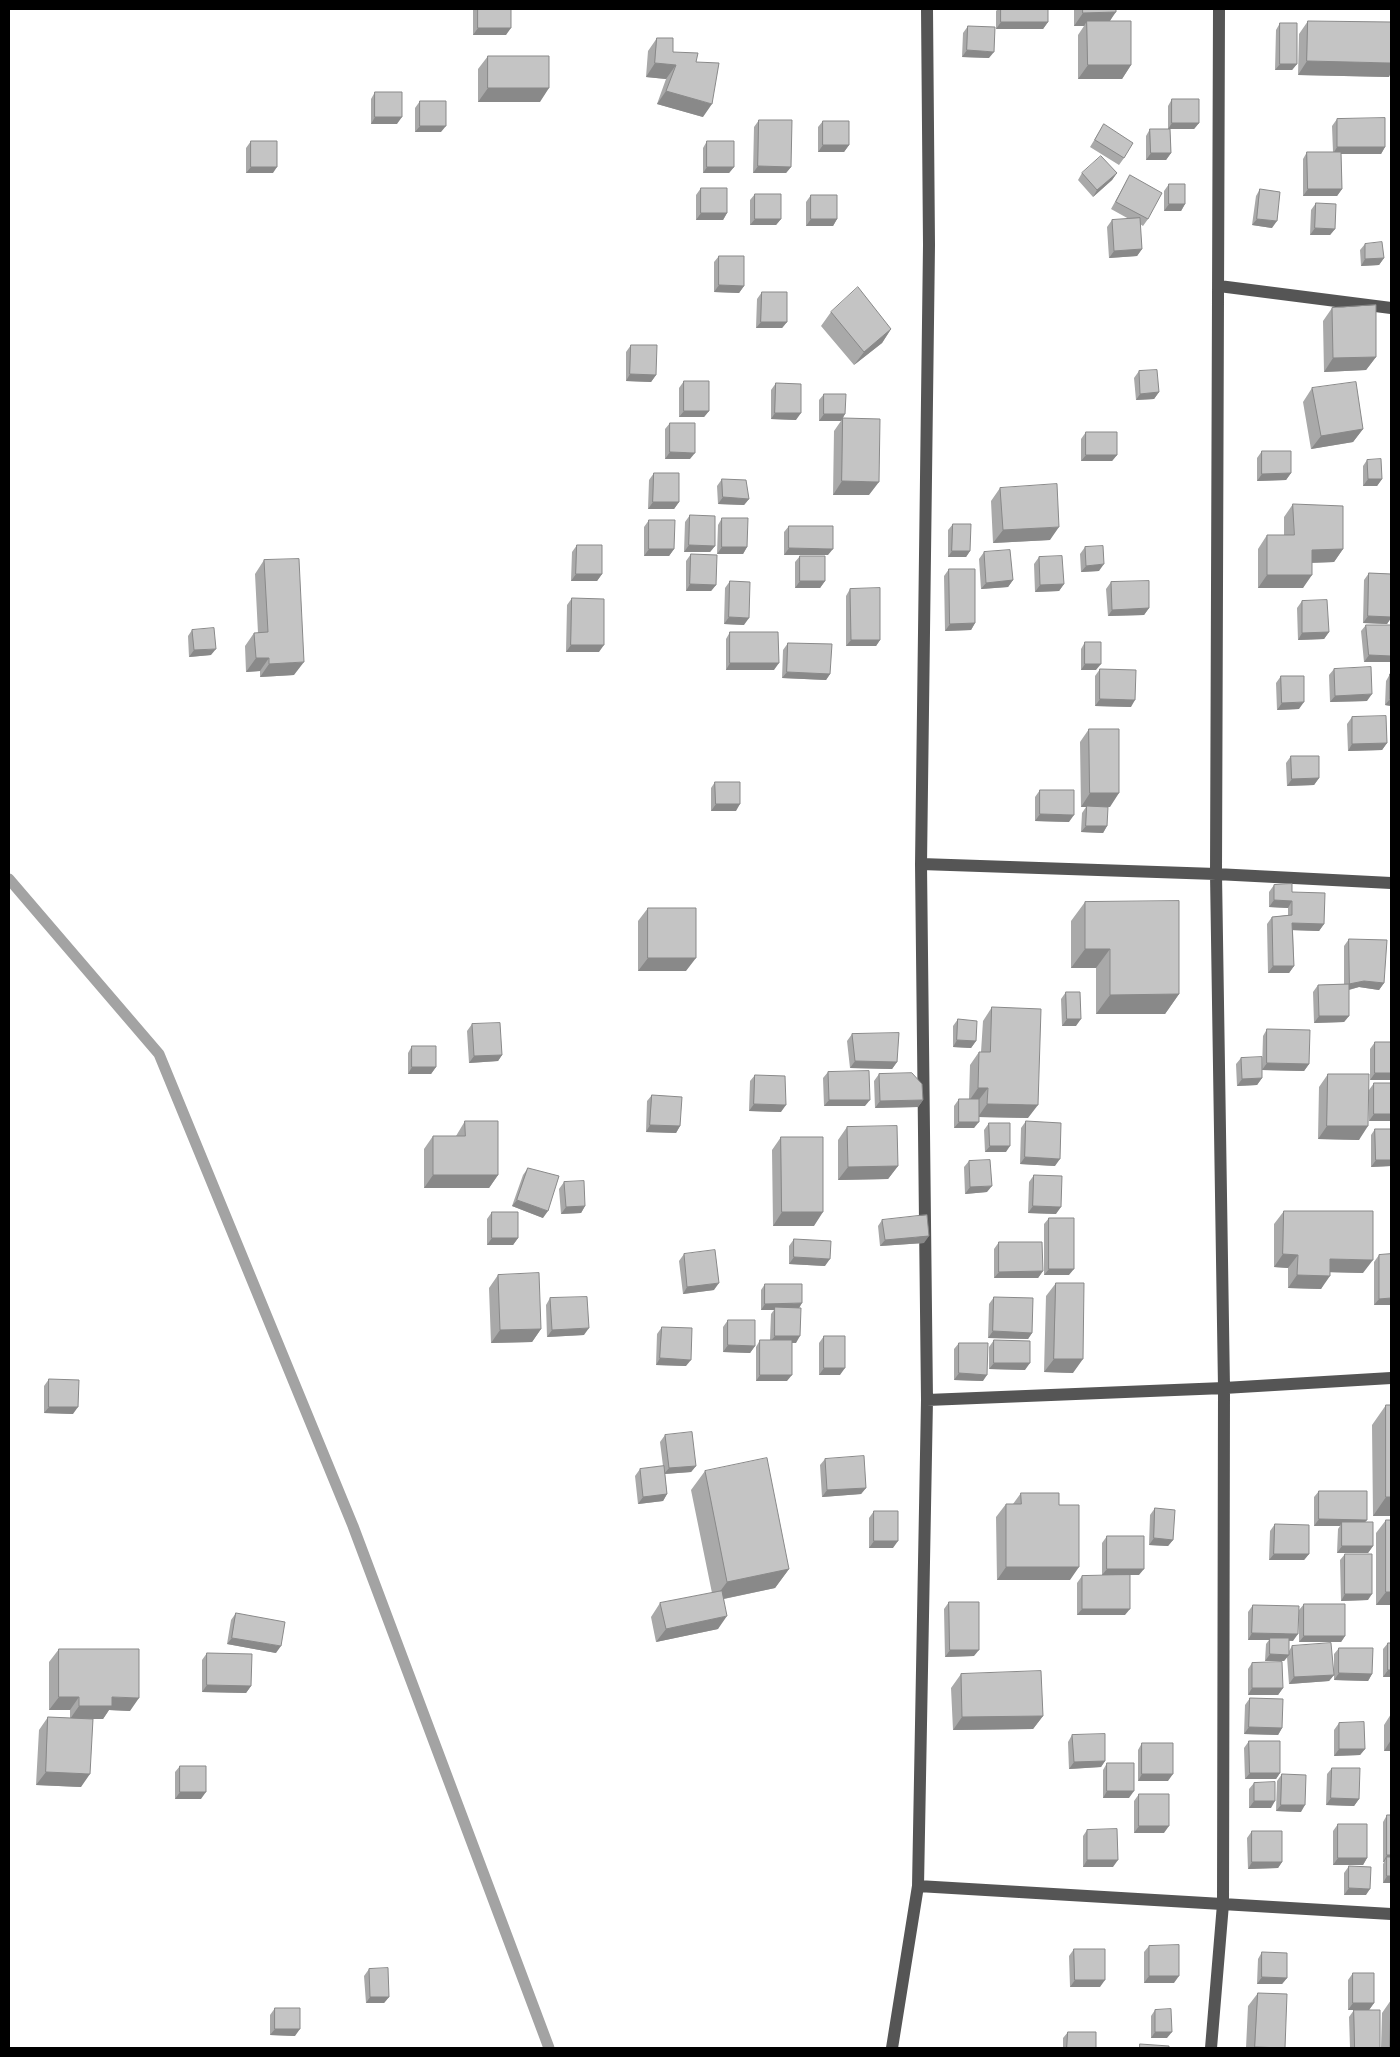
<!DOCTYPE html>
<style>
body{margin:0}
#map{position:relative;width:1400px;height:2057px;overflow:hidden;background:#fff;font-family:"IBM Plex Sans",sans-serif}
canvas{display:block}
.frame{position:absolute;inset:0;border:10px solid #000;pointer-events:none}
</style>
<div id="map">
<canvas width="1400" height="2057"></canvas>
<div class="frame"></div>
</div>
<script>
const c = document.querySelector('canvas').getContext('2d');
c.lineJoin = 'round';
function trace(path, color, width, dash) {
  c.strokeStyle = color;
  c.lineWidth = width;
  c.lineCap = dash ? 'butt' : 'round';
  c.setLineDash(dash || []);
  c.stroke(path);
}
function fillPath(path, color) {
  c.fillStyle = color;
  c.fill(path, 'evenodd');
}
trace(new Path2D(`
 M9 879 159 1054 353 1526 549 2048`), '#a3a3a3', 11);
trace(new Path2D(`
 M1219 286 1391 308
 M921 864 1216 874 1391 883
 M927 1400 1224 1388 1391 1378
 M918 1886 1391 1914
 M892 2048 918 1886 927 1400 921 864 929 245 927 9
 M1211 2048 1223 1904 1224 1388 1216 874 1219 9`), '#555', 12);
fillPath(new Path2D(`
 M473 9H511L506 35H473Z
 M998 9H1048V22L1043 29H996V11Z
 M1074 9H1116L1110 21 1131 65 1122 79H1078V35L1084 26H1074Z
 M1308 21 1389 77 1298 75 1299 34Z
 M1280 23 1297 64 1292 70H1275L1276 30Z
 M968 26 989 58 962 57 963 33Z
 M657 38 673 52 696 62 703 117 657 104 666 79 646 77 648 51Z
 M488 56 540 102H478V69Z
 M375 92 397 124H371V99Z
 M1172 99 1199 123 1194 129H1170L1171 153 1166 160H1146V136L1150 129H1168V106Z
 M420 101 441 132H415V108Z
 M1337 119 1385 147 1381 154H1341L1342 189 1337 196H1303V159L1307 152H1333L1332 126Z
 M759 120 791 167 786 173H753L754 127Z
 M823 121 849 145 844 152H818V127Z
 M1104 124 1124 158 1119 165 1090 147Z
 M251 141 273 173H246V148Z
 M707 141 734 167 729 173H703V148Z
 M1082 173H1117L1112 180 1093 197 1078 180Z
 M1130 175 1148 219 1143 226 1140 224 1142 249 1137 256 1109 258 1107 227 1112 220 1129 219 1111 209 1126 182Z
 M1169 184 1185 204 1181 211H1164V191Z
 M701 188 727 213 723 220H696V195Z
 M1260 189 1272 228 1252 225 1256 196Z
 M755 194 781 219 776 225H750V200Z
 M811 195 837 219 833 226H806V202Z
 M1316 203 1335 229 1330 235H1310L1311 210Z
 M1365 244 1384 258 1379 265 1361 266 1360 250Z
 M719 256 744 286 739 293 714 292V262Z
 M762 292 787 322 782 328H756L757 299Z
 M1332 308 1376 357 1366 370 1324 372 1323 321Z
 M831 312 891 329 882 343 854 365 821 326Z
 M631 345 656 375 651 382 626 381V352Z
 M1139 371 1159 392 1154 399 1136 400 1134 378Z
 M684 381 709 411 704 417H679V388Z
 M776 383 796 420 771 419V390Z
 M1312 388 1363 429 1353 442 1311 449 1303 402Z
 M824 394 845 414 841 421H819V400Z
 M843 418 869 495H833L834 431Z
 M670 423 690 459H665V429Z
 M1086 432 1117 455 1112 461H1081V439Z
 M1262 451 1291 473 1286 480 1257 481V458Z
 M1367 460 1382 479 1377 486H1363V466Z
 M654 473 679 502 674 509H648L649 480Z
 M722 479 749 499 744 505 718 504 717 486Z
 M1000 488 1050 540 993 543 991 501Z
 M1293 504 1343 549 1334 562 1312 563 1303 588H1258V549L1267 535H1284V517Z
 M690 515 715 546 710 552H684L685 522Z
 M722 518 747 547 743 554H717L718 525Z
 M649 520 674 549 669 556H644V527Z
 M953 524 970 551 966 557H948V530Z
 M789 526 828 555H784V532Z
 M577 545 602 574 597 581H571L572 552Z
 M1085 547 1099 571 1081 572 1080 554Z
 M984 552 1013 580 1008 587 981 589 979 559Z
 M691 554 716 585 711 591H686V561Z
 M800 556 825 581 820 588H795V562Z
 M1039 557 1064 584 1059 591 1035 592 1034 564Z
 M264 560 294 675 260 677V671L246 672 245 646 254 633H258L255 574Z
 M949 569 975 623 971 630 945 631 944 576Z
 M1369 573 1391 574V618L1387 624 1363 623 1364 580Z
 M730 581 744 625 724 624 725 588Z
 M1111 582 1149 608 1144 615 1108 616 1106 589Z
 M850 589 880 640 876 646H846V596Z
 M572 598 599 652H566L567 605Z
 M1302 601 1329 632 1324 639 1298 640 1297 608Z
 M1366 625H1391V662H1364L1361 631Z
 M192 630 211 655 189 657 188 636Z
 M730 632 774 670H726V639Z
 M1085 642 1096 670H1081V649Z
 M788 643 830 674 826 680 782 678 783 650Z
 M1100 669 1131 707 1095 706V676Z
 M1334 669 1367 701 1330 702 1329 675Z
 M1390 674 1391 706 1385 705 1386 681Z
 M1281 676 1299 709 1277 710 1276 683Z
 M1352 717 1387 743 1382 750 1348 751 1347 724Z
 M1089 729 1110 807H1103L1107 826 1103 833 1081 832 1082 813 1086 807H1081L1080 742Z
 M1291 756 1319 778 1314 785 1287 786 1286 763Z
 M715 782 736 811H711V788Z
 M1040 790 1069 822 1035 821V797Z
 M1274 885 1292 892 1324 924 1319 931 1293 930 1294 966 1289 973H1268L1267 924 1272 917 1288 915V908L1269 907V892Z
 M1085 902 1179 994 1165 1014H1096V968H1071V921Z
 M648 908 686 971H638V921Z
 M1349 939 1384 983 1379 990 1359 987 1349 990V1016L1344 1022 1314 1023 1313 992 1318 985 1344 984V946Z
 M1066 992 1076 1026H1062L1061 999Z
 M992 1007 1028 1118 979 1117 974 1128H954V1106L959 1099H969L970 1065 979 1052H981L983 1021Z
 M958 1019 976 1041 971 1048 953 1047V1026Z
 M472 1024 502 1055 498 1061 469 1063 467 1031Z
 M1267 1029 1309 1064 1304 1071 1262 1070 1263 1036Z
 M852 1034 897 1062 892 1069 850 1068 847 1041Z
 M1375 1042 1391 1080H1370V1049Z
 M412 1046 436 1067 431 1074H408V1053Z
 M1241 1058 1262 1078 1257 1085 1237 1086 1236 1064Z
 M828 1072 865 1106H824L823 1078Z
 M879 1074 923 1100 918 1107 875 1108 874 1081Z
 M1328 1074 1369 1090 1374 1083 1391 1121H1369V1097L1359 1140 1318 1139 1319 1087Z
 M755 1075 781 1112 749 1111 750 1081Z
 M652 1095 680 1126 676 1133 646 1132 647 1101Z
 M465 1121 498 1175 489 1188H424V1149L433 1136H456Z
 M1026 1121 1055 1166 1020 1164 1021 1128Z
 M989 1123 1006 1152H985L984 1130Z
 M847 1127 898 1166 888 1179 838 1180V1140Z
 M1375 1129H1391V1166L1371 1167V1135Z
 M781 1137 814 1226H773L772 1150Z
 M969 1161 987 1192 965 1194 964 1167Z
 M528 1168 543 1218 512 1206 523 1175Z
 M1034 1175 1056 1214 1028 1213 1029 1182Z
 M564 1182 585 1206 581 1213 561 1214 559 1189Z
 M1284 1211 1363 1273 1330 1272 1321 1289 1288 1288V1268L1274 1267V1224Z
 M492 1212 518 1238 513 1245H487V1219Z
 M1049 1218 1069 1275H1044V1224Z
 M882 1220 924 1243 880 1246 878 1226Z
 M794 1239 825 1266 789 1264V1246Z
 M999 1242 1043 1271 1038 1278H994V1249Z
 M684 1254 714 1290 683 1294 679 1261Z
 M1391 1254V1305H1374V1262L1379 1255Z
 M498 1275 541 1329 532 1342 491 1343 489 1288Z
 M1056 1283 1073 1373 1044 1372 1046 1296Z
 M765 1284 799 1308 796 1343H792L787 1381H756V1347L760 1340H770L771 1314 774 1310H761V1290Z
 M994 1297 1032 1333 1028 1339 988 1338 989 1304Z
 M550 1298 584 1335 547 1337 546 1305Z
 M728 1320 755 1346 750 1353 723 1352V1327Z
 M662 1327 686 1366 656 1365 657 1334Z
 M824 1336 840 1375H819V1343Z
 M994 1340 1025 1370 989 1369V1347Z
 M959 1343 983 1381 954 1380V1349Z
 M49 1379 73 1414 44 1413V1386Z
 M1386 1405H1391V1516H1373L1372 1425Z
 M665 1435 696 1466 691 1472 665 1474 667 1494 663 1501 638 1504 635 1476 640 1469 663 1466 660 1442Z
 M825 1459 866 1488 861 1494 822 1497 820 1465Z
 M705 1471 789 1569 775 1588 724 1599 718 1629 656 1642 651 1617 660 1603 712 1593 691 1490Z
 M1319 1491 1365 1522 1373 1546 1368 1553H1337L1338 1529 1340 1526H1314V1497Z
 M1021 1493 1059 1505 1070 1580H997L996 1517 1006 1504H1013Z
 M1155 1508 1173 1540 1168 1546 1149 1545 1150 1515Z
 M874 1511 893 1548H869V1518Z
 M1386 1520 1391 1605H1376V1533Z
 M1275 1524 1309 1554 1304 1560H1269L1270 1531Z
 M1107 1536 1139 1575H1102V1543Z
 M1345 1554 1368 1600 1341 1601 1340 1560Z
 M1082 1576 1125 1615H1077V1583Z
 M949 1602 974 1656 945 1657 944 1609Z
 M1304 1604 1345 1636 1341 1642H1299V1610Z
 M1253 1605 1293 1641 1289 1640V1651L1292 1646 1334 1675 1329 1681 1289 1684 1287 1657 1284 1661H1265L1266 1644 1269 1640H1248V1612Z
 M236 1613 276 1653 227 1644 231 1620Z
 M1388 1643 1391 1677H1383V1649Z
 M1339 1648 1372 1674 1368 1681 1334 1680V1654Z
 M59 1649 130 1711 109 1710 103 1719H93L81 1787 36 1785 39 1730 48 1717 70 1718V1710H49V1662Z
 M207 1653 251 1686 246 1693 202 1692V1660Z
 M1252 1663 1283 1688 1278 1695H1248V1669Z
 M961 1674 1043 1716 1033 1729 953 1730 951 1688Z
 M1250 1698 1282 1728 1278 1735 1244 1734 1245 1705Z
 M1391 1714V1751H1384V1725Z
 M1339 1723 1365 1749 1360 1755 1334 1756V1730Z
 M1072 1735 1105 1761 1101 1767 1069 1769 1068 1742Z
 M1249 1741 1280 1773 1276 1779H1245L1244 1748Z
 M1142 1743 1168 1781H1138V1750Z
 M1107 1763 1129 1798H1103V1770Z
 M180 1766 201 1799H175V1772Z
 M1332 1768 1359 1799 1354 1806 1326 1805 1327 1774Z
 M1282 1774 1301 1812 1276 1811 1277 1781Z
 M1254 1783 1271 1808H1249V1789Z
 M1139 1794 1164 1833H1134V1801Z
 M1387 1815H1391V1883H1383V1864L1384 1862H1383V1822Z
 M1338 1824 1367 1858 1363 1865H1333V1831Z
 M1087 1830 1113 1867H1083V1836Z
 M1252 1831 1282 1862 1278 1868 1248 1869 1247 1838Z
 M1349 1866 1366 1895H1344V1873Z
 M1149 1946 1174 1983H1144V1952Z
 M1074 1949 1100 1987H1070L1069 1956Z
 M1262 1952 1287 1978 1282 1984H1257L1258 1959Z
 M369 1969 389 1997 384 2003H366L364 1976Z
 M1353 1973 1374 2003 1369 2010H1348V1980Z
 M1258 1993 1285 2048H1246L1248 2006Z
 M1391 2000V2048H1381L1382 2013Z
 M275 2008 295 2036 270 2035V2015Z
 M1155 2010 1167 2038H1151V2016Z
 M1354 2010 1380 2048H1350L1349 2017Z
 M1068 2032 1096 2048H1063V2038Z`), '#a9a9a9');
fillPath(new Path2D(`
 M1116 12 1107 25 1087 21 1084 26H1074L1083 13Z
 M1001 22H1048L1043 29H996Z
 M478 28H511L506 35H473Z
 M967 50 994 52 989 58 962 57Z
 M1307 61 1391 63V73L1389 77 1298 75Z
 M655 63 676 65 666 79 646 77Z
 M1280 64H1297L1292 70H1275Z
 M1088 65H1131L1122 79H1078Z
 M488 88H549L540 102H478Z
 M666 91 712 104 703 117 657 104Z
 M375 117H402L397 124H371Z
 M1172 123H1199L1194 129H1168Z
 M420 126H446L441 132H415Z
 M823 145H849L844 152H818Z
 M1337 147H1385L1381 154H1333Z
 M1151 153H1171L1166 160H1146Z
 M758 166 791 167 786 173H753Z
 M251 167H277L273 173H246Z
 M707 167H734L729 173H703Z
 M1117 173 1112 180 1093 197 1097 190Z
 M1308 189H1342L1337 196H1303Z
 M1169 204H1185L1181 211H1164Z
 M701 213H727L723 220H696Z
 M755 219H781L776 225H750Z
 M811 219H837L833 226H806Z
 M1257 219 1277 221 1272 228 1252 225Z
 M1315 228 1335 229 1330 235H1310Z
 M1142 249 1137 256 1109 258 1114 251Z
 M1384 258 1379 265 1361 266 1365 259Z
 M719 285 744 286 739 293 714 292Z
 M761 322H787L782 328H756Z
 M891 329 882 343 854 365 864 352Z
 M1376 357 1366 370 1324 372 1333 358Z
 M630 374 656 375 651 382 626 381Z
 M1159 392 1154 399 1136 400 1140 394Z
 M684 411H709L704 417H679Z
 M775 413H801L796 420 771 419Z
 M824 414H845L841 421H819Z
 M1363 429 1353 442 1311 449 1321 436Z
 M670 452 695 453 690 459H665Z
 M1086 455H1117L1112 461H1081Z
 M1291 473 1286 480 1257 481 1262 474Z
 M1368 479H1382L1377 486H1363Z
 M842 481 879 482 869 495H833Z
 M723 497 749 499 744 505 718 504Z
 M653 502H679L674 509H648Z
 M1059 527 1050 540 993 543 1003 530Z
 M689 545 715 546 710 552H684Z
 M722 547H747L743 554H717Z
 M789 548 833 549 828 555H784Z
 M649 549H674L669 556H644Z
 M1343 549 1334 562 1303 563 1312 550Z
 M952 551H970L966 557H948Z
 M1104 564 1099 571 1081 572 1086 566Z
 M576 574H602L597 581H571Z
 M1267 575H1312L1303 588H1258Z
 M1013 580 1008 587 981 589 986 583Z
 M800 581H825L820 588H795Z
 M690 584 716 585 711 591H686Z
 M1064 584 1059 591 1035 592 1040 585Z
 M1149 608 1144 615 1108 616 1112 610Z
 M1368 616 1391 617V618L1387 624 1363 623Z
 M729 617 749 618 744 625 724 624Z
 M975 623 971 630 945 631 950 624Z
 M1329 632 1324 639 1298 640 1302 633Z
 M851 640H880L876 646H846Z
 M571 645H604L599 652H566Z
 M216 649 211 655 189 657 194 650Z
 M1369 655 1391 656V662H1364Z
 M256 658H269L260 671 246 672Z
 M304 662 294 675 260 677 269 664Z
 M730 663H779L774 670H726Z
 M1085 664H1101L1096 670H1081Z
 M787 672 830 674 826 680 782 678Z
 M1372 694 1367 701 1330 702 1335 696Z
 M1100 699 1135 700 1131 707 1095 706Z
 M1390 699H1391V706L1385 705Z
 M1304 702 1299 709 1277 710 1282 703Z
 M1387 743 1382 750 1348 751 1352 744Z
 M1319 778 1314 785 1287 786 1292 779Z
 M1090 793H1119L1110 807H1081Z
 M716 804H740L736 811H711Z
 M1040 814 1074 815 1069 822 1035 821Z
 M1086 826H1107L1103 833 1081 832Z
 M1274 900 1292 901 1288 908 1269 907Z
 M1292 923 1324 924 1319 931 1288 930Z
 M1085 949H1110L1096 968H1071Z
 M648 958H696L686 971H638Z
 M1273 966H1294L1289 973H1268Z
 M1364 981 1384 983 1379 990 1359 987 1344 991 1349 984Z
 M1179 994 1165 1014H1096L1110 995Z
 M1319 1016H1349L1344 1022 1314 1023Z
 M1067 1019H1081L1076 1026H1062Z
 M957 1040 976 1041 971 1048 953 1047Z
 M502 1055 498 1061 469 1063 474 1056Z
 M855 1061 897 1062 892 1069 850 1068Z
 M1267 1063 1309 1064 1304 1071 1262 1070Z
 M412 1067H436L431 1074H408Z
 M1375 1073H1391V1080H1370Z
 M1262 1078 1257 1085 1237 1086 1242 1079Z
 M978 1088H988L978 1101H969Z
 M829 1100H870L865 1106H824Z
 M923 1100 918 1107 875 1108 880 1101Z
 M754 1104 786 1105 781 1112 749 1111Z
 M987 1104 1038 1105 1028 1118 978 1117Z
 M1374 1114H1391V1121H1369Z
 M959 1122H979L974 1128H954Z
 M650 1125 680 1126 676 1133 646 1132Z
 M1327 1126H1368L1359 1140 1318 1139Z
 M990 1146H1010L1006 1152H985Z
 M1025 1157 1060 1159 1055 1166 1020 1164Z
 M1376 1160H1391V1166L1371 1167Z
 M898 1166 888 1179 838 1180 848 1167Z
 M433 1175H498L489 1188H424Z
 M992 1186 987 1192 965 1194 970 1187Z
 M517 1200 548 1211 543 1218 512 1206Z
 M585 1206 581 1213 561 1214 566 1207Z
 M1033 1206 1061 1207 1056 1214 1028 1213Z
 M782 1212H823L814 1226H773Z
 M929 1236 924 1243 880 1246 885 1240Z
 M492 1238H518L513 1245H487Z
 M1283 1254 1298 1255 1288 1268 1274 1267Z
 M794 1257 830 1259 825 1266 789 1264Z
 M1330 1259 1373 1260 1363 1273 1321 1272Z
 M1049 1269H1074L1069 1275H1044Z
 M1043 1271 1038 1278H994L999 1272Z
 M1297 1275 1330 1276 1321 1289 1288 1288Z
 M719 1283 714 1290 683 1294 687 1287Z
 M1391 1298V1305H1374L1379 1299Z
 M802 1303 798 1310 775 1307 774 1310H761L765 1304Z
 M589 1328 584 1335 547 1337 552 1330Z
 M541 1329 532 1342 491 1343 500 1330Z
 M993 1331 1032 1333 1028 1339 988 1338Z
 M775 1336H800L796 1343 770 1342Z
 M728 1345 755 1346 750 1353 723 1352Z
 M660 1358 691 1360 686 1366 656 1365Z
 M1054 1359H1083L1073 1373 1044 1372Z
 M994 1363H1030L1025 1370 989 1369Z
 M824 1368H845L840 1375H819Z
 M959 1373 987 1375 983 1381 954 1380Z
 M760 1375H792L787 1381H756Z
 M49 1407H78L73 1414 44 1413Z
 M696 1466 691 1472 664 1474 669 1468Z
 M866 1488 861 1494 822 1497 827 1490Z
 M667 1494 663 1501 638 1504 643 1497Z
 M1386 1497H1391V1516H1373Z
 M1319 1519 1367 1520 1362 1526 1342 1522 1340 1526H1314Z
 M1154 1538 1173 1540 1168 1546 1149 1545Z
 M874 1541H898L893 1548H869Z
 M1342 1546H1373L1368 1553H1337Z
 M1274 1554H1309L1304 1560H1269Z
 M1006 1567H1079L1070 1580H997Z
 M789 1569 775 1588 713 1601 727 1582Z
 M1107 1569H1144L1139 1575H1102Z
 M1386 1592H1391V1605H1376Z
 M1345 1594H1372L1368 1600 1341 1601Z
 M1082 1609H1130L1125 1615H1077Z
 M727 1616 718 1629 656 1642 666 1629Z
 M1252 1633 1298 1634 1293 1641 1270 1640V1638L1269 1640H1248Z
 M1304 1636H1345L1341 1642H1299Z
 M232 1638 281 1646 276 1653 227 1644Z
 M950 1650H979L974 1656 945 1657Z
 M1270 1654 1289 1655 1284 1661H1265Z
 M1388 1670H1391V1677H1383Z
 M1339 1673 1372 1674 1368 1681 1334 1680Z
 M1334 1675 1329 1681 1289 1684 1294 1677Z
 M207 1685 251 1686 246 1693 202 1692Z
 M1252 1688H1283L1278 1695H1248Z
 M59 1697H79L70 1710H49Z
 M112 1697 139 1698 130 1711 109 1710 103 1719H70L79 1706Z
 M1043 1716 1033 1729 953 1730 962 1717Z
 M1249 1727 1282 1728 1278 1735 1244 1734Z
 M1391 1740V1751H1384Z
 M1339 1749H1365L1360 1755 1334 1756Z
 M1105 1761 1101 1767 1069 1769 1074 1762Z
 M46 1772 90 1774 81 1787 36 1785Z
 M1250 1773H1280L1276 1779H1245Z
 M1142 1774H1173L1168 1781H1138Z
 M1107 1791H1134L1129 1798H1103Z
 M180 1792H206L201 1799H175Z
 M1331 1798 1359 1799 1354 1806 1326 1805Z
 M1254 1801H1275L1271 1808H1249Z
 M1281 1805H1305L1301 1812 1276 1811Z
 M1139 1826H1169L1164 1833H1134Z
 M1387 1855H1391V1862L1387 1857 1384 1862H1383Z
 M1338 1858H1367L1363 1865H1333Z
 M1087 1860H1118L1113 1867H1083Z
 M1252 1862H1282L1278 1868 1248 1869Z
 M1387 1876H1391V1883H1383Z
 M1349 1888 1370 1889 1366 1895H1344Z
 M1149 1976H1179L1174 1983H1144Z
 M1262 1977 1287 1978 1282 1984H1257Z
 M1075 1980H1105L1100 1987H1070Z
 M370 1997H389L384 2003H366Z
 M1353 2003H1374L1369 2010H1348Z
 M275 2029H300L295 2036 270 2035Z
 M1155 2032H1172L1167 2038H1151Z`), '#898989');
const building = new Path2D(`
 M478 9H511V28H478Z
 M1001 9H1048V22H1001Z
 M1083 9H1116V12L1083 13Z
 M1087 21H1131V65H1088Z
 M1308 21 1391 22V63L1307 61Z
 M1280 23H1297V64H1280Z
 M968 26 995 27 994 52 967 50Z
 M657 38H673V52L698 53 696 62 719 63 712 104 666 91 676 65 655 63Z
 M488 56H549V88H488Z
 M375 92H402V117H375Z
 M1172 99H1199V123H1172Z
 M420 101H446V126H420Z
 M1385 118V147H1337V119Z
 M759 120H792L791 167 758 166Z
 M823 121H849V145H823Z
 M1104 124 1133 143 1124 158 1095 140Z
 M1150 129H1170L1171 153H1151Z
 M251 141H277V167H251Z
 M707 141H734V167H707Z
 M1307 152H1341L1342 189H1308Z
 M1101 156 1117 173 1097 190 1082 173Z
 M1130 175 1162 193 1148 219 1116 202Z
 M1169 184H1185V204H1169Z
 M701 188H727V213H701Z
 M1260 189 1280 192 1277 221 1257 219Z
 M755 194H781V219H755Z
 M811 195H837V219H811Z
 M1316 203 1336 204 1335 229 1315 228Z
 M1140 218 1142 249 1114 251 1112 220Z
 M1382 242 1384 258 1365 259V244Z
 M719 256H744V286L719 285Z
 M858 287 891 329 864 352 831 312Z
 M762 292H787V322H761Z
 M1376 305V357L1333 358 1332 308Z
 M631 345H657L656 375 630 374Z
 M1157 370 1159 392 1140 394 1139 371Z
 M684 381H709V411H684Z
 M1356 382 1363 429 1321 436 1312 388Z
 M776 383 801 384V413H775Z
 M824 394H846L845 414H824Z
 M843 418 880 419 879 482 842 481Z
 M670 423H695V453L670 452Z
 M1086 432H1117V455H1086Z
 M1262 451H1291V473L1262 474Z
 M1381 459 1382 479H1368L1367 460Z
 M654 473H679V502H653Z
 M722 479 746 480 749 499 723 497Z
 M1057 484 1059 527 1003 530 1000 488Z
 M1293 504 1343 506V549L1312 550V575H1267V535H1294Z
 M690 515 715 516V546L689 545Z
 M722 518H748L747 547H722Z
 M649 520H675L674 549H649Z
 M953 524H971L970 551H952Z
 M789 526H833V549L789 548Z
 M577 545H602V574H576Z
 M1103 546 1104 564 1086 566 1085 547Z
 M1010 550 1013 580 986 583 984 552Z
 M691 554 717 555 716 585 690 584Z
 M800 556H825V581H800Z
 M1062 556 1064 584 1040 585 1039 557Z
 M299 559 304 662 269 664V658H256L254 633 268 632 264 560Z
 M949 569H975V623L950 624Z
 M1369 573 1391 574V617L1368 616Z
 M730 581 750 582 749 618 729 617Z
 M1149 581V608L1112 610 1111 582Z
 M880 588V640H851L850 589Z
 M572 598 604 599V645H571Z
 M1327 600 1329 632 1302 633V601Z
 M1366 625H1391V656L1369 655Z
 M214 628 216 649 194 650 192 630Z
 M730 632H778L779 663H730Z
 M1085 642H1101V664H1085Z
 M788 643 832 644 830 674 787 672Z
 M1371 667 1372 694 1335 696 1334 669Z
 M1100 669 1136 670 1135 700 1100 699Z
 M1390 674H1391V699H1390Z
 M1281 676H1304V702L1282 703Z
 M1386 716 1387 743 1352 744V717Z
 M1089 729H1119V793H1090Z
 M1291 756H1319V778L1292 779Z
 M715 782H740V804H716Z
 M1040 790H1074V815L1040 814Z
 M1087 806 1108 807 1107 826H1086Z
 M1292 884V892L1325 893 1324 924 1292 923 1294 966H1273L1272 917 1292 915V901L1274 900V885Z
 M1179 901V994L1110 995V949H1085V902Z
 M648 908H696V958H648Z
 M1349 939 1387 940 1384 983 1364 981 1349 984V1016H1319L1318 985 1349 984Z
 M1066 992H1080L1081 1019H1067Z
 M992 1007 1041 1009 1038 1105 987 1104 988 1088H978L979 1052H990Z
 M958 1019 977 1021 976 1041 957 1040Z
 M500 1023 502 1055 474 1056 472 1024Z
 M1267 1029 1310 1030 1309 1064 1267 1063Z
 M899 1033 897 1062 855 1061 852 1034Z
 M1375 1042H1391V1073H1375Z
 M412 1046H436V1067H412Z
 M1262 1057V1078L1242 1079 1241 1058Z
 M869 1071 870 1100H829L828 1072Z
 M912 1073 922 1084 923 1100 880 1101 879 1074Z
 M1328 1074H1369L1368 1126H1327Z
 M755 1075 785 1076 786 1105 754 1104Z
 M1374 1083H1391V1114H1374Z
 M652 1095 682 1097 680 1126 650 1125Z
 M959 1099H979V1122H959Z
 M465 1121H498V1175H433V1136H465Z
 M1026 1121 1061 1123 1060 1159 1025 1157Z
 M989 1123H1010V1146H990Z
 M897 1126 898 1166 848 1167 847 1127Z
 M1375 1129H1391V1160H1376Z
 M781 1137H823V1212H782Z
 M990 1160 992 1186 970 1187 969 1161Z
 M528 1168 559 1176 548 1211 517 1200Z
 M1034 1175 1062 1176 1061 1207 1033 1206Z
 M584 1181 585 1206 566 1207 564 1182Z
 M1284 1211H1373V1260L1330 1259V1276L1297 1275 1298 1255 1283 1254Z
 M492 1212H518V1238H492Z
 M927 1215 929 1236 885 1240 882 1220Z
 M1049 1218H1074V1269H1049Z
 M794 1239 831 1241 830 1259 794 1257Z
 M999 1242H1042L1043 1271 999 1272Z
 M715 1250 719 1283 687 1287 684 1254Z
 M1391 1254V1298L1379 1299V1255Z
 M539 1273 541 1329 500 1330 498 1275Z
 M1056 1283H1084L1083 1359H1054Z
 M765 1284H802V1303L765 1304Z
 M587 1297 589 1328 552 1330 550 1298Z
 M994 1297 1033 1298 1032 1333 993 1331Z
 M775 1307 801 1308 800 1336H775Z
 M728 1320H755V1346L728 1345Z
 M662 1327 692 1328 691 1360 660 1358Z
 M824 1336H845V1368H824Z
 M760 1340H792V1375H760Z
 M994 1340 1030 1341V1363H994Z
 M959 1343H988L987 1375 959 1373Z
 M49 1379 79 1380 78 1407H49Z
 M1386 1405H1391V1497H1386Z
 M692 1432 696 1466 669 1468 665 1435Z
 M864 1456 866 1488 827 1490 825 1459Z
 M767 1458 789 1569 727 1582 705 1471Z
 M664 1466 667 1494 643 1497 640 1469Z
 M1319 1491H1367V1520L1319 1519Z
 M1021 1493H1059V1505H1079V1567H1006V1504H1021Z
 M1155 1508 1175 1510 1173 1540 1154 1538Z
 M874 1511H898V1541H874Z
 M1386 1520H1391V1592H1386Z
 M1342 1522H1373V1546H1342Z
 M1275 1524 1309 1525V1554H1274Z
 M1107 1536H1144V1569H1107Z
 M1345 1554H1372V1594H1345Z
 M1130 1575V1609H1082V1576Z
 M722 1591 727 1616 666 1629 660 1603Z
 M949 1602H979V1650H950Z
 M1304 1604H1345V1636H1304Z
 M1253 1605 1299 1606 1298 1634 1252 1633Z
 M236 1613 285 1622 281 1646 232 1638Z
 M1270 1638H1289V1655L1270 1654Z
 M1331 1643 1334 1675 1294 1677 1292 1646Z
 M1388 1643H1391V1670H1388Z
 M1339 1648H1373L1372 1674 1339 1673Z
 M59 1649H139V1698L112 1697V1706H79V1697H59Z
 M207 1653 252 1654 251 1686 207 1685Z
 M1282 1662 1283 1688H1252V1663Z
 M1041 1671 1043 1716 962 1717 961 1674Z
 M1250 1698 1283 1699 1282 1728 1249 1727Z
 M48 1717 93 1719 90 1774 46 1772Z
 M1364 1722 1365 1749H1339V1723Z
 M1105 1734V1761L1074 1762 1072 1735Z
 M1249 1741H1280V1773H1250Z
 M1142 1743H1173V1774H1142Z
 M1107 1763H1134V1791H1107Z
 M180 1766H206V1792H180Z
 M1332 1768H1360L1359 1799 1331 1798Z
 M1282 1774 1306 1775 1305 1805H1281Z
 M1275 1782V1801H1254V1783Z
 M1139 1794H1169V1826H1139Z
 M1387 1815H1391V1855H1387Z
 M1338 1824H1367V1858H1338Z
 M1117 1829 1118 1860H1087V1830Z
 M1252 1831H1282V1862H1252Z
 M1387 1857H1391V1876H1387Z
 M1349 1866 1371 1867 1370 1889 1349 1888Z
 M1179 1945V1976H1149V1946Z
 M1074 1949H1105V1980H1075Z
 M1262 1952 1287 1953V1978L1262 1977Z
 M388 1968 389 1997H370L369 1969Z
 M1353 1973H1374V2003H1353Z
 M1258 1993 1287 1994 1285 2048 1255 2047Z
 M1391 2002V2048H1390Z
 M275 2008H300V2029H275Z
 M1171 2009 1172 2032H1155V2010Z
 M1354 2010H1380V2048H1355Z
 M1068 2032H1096V2048H1067Z
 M1140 2044 1169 2046V2048H1140Z`);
fillPath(building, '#c4c4c4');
trace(building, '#898989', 1);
</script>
